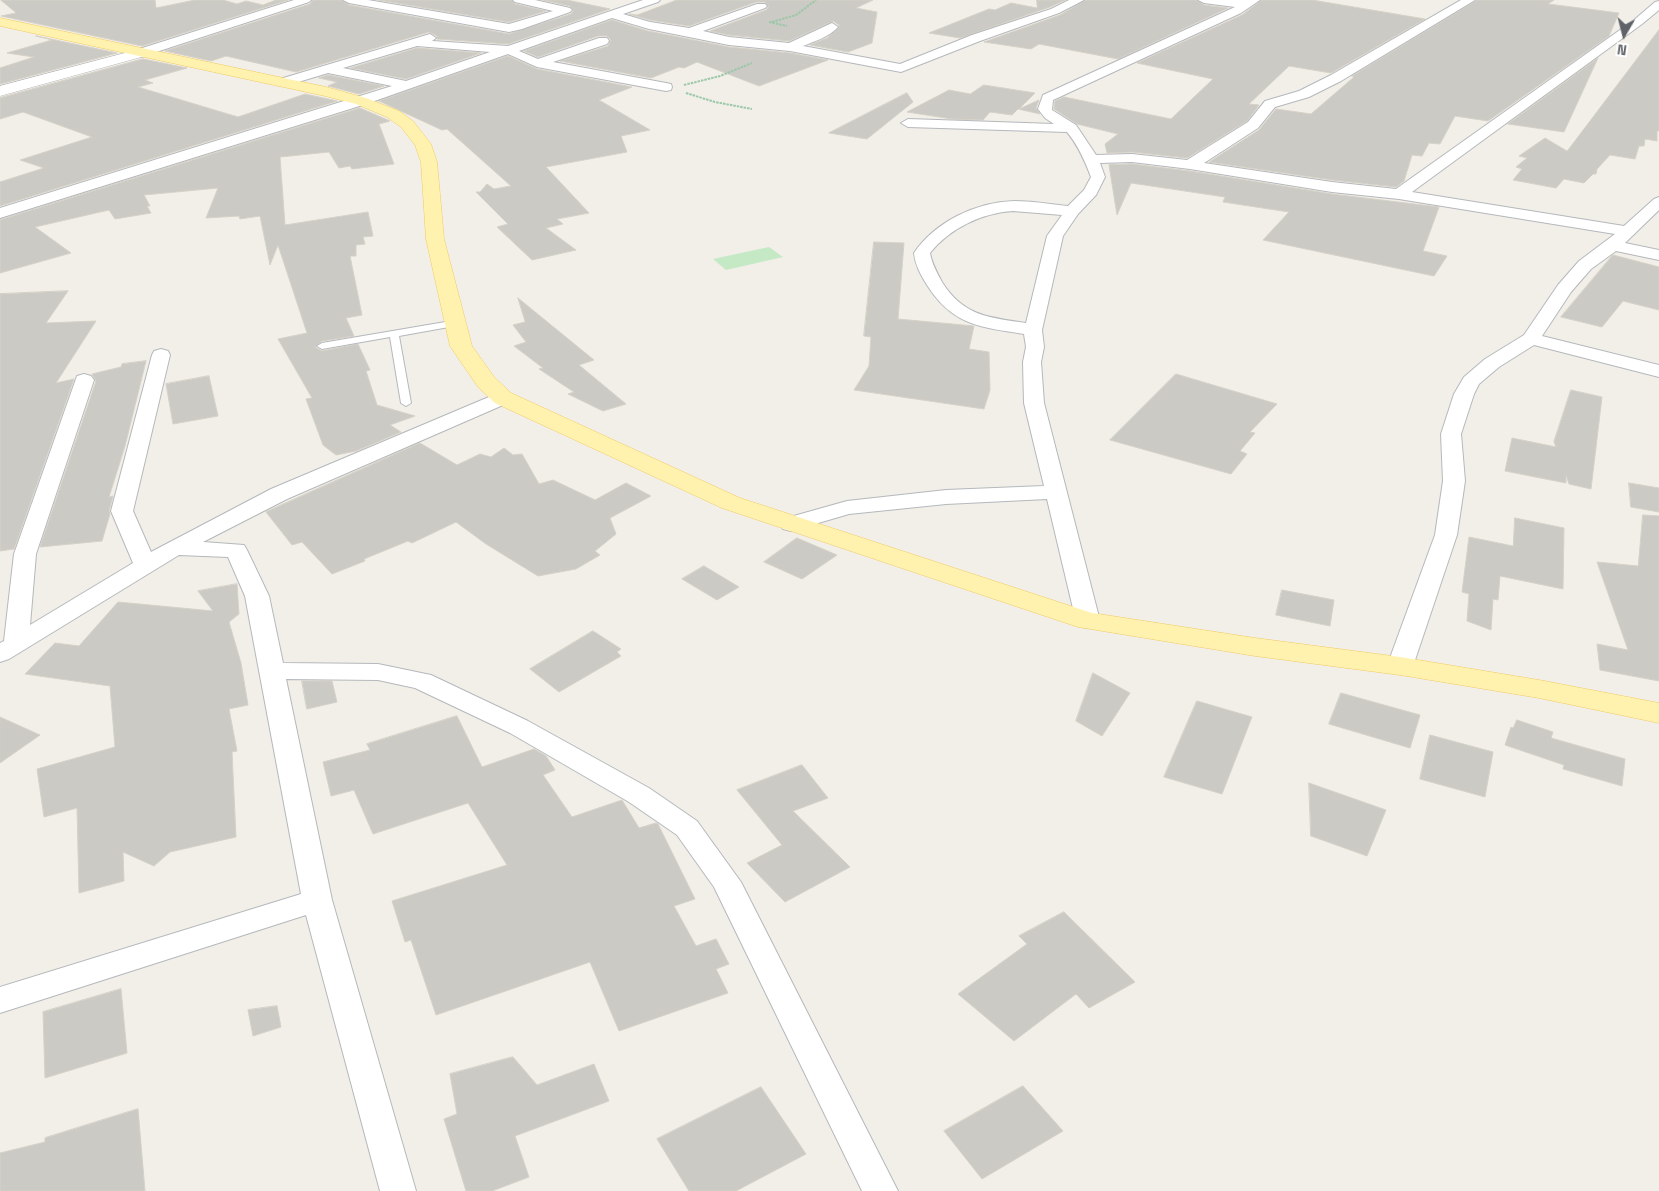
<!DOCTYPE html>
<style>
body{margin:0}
#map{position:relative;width:1659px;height:1191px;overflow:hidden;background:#f1efe8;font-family:"Space Grotesk",sans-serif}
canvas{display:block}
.north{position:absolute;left:1599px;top:10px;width:50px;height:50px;-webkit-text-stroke:4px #fff;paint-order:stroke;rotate:188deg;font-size:14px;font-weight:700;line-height:20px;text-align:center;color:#5f6368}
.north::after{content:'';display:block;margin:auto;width:18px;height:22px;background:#5f6368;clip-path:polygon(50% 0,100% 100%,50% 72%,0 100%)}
</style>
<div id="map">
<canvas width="1659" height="1191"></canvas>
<div class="north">N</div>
</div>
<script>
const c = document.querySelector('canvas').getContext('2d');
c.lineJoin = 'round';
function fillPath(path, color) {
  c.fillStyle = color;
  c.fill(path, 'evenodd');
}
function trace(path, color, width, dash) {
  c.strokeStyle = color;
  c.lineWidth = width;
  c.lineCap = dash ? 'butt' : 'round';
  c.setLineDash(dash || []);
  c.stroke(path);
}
fillPath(new Path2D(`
 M769 247 783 257 726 270 713 259Z`), '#c5e8c5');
const building = new Path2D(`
 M1 0H155L156 8 195 0H223L237 4 246 1 263 5 276 0H288L142 46 1 16 16 13Z
 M313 0H341L349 5 509 34 571 14 574 10 570 6 543 0H567L610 9 508 44 437 39V36L429 32 296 72 226 56 211 61 165 51 310 4Z
 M379 0H511L515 4 546 11 509 22Z
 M677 0H873L856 8 877 12 872 43 848 52 810 45 827 38 839 28V25L833 21 789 41 729 35 710 31 766 10 769 6 765 2H756L689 26 650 20 629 14 637 15Z
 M1037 0H1065L1050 7 960 38 929 33 989 9 995 10 1011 3 1037 8Z
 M1086 0H1196L1204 5 1228 8 1118 59 1039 44 1031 49 984 42 1060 15Z
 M1262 0H1312L1425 19 1331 73 1289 66 1249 104 1259 105 1247 121 1187 158 1132 152 1107 153 1105 144 1118 134 1077 124 1054 109 1055 101 1064 97 1171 119 1213 79 1137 63 1242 15Z
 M1477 0H1554L1548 4 1619 13 1609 36 1488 121 1455 116 1440 144 1429 143 1422 156 1412 155 1404 181 1396 187 1332 180 1209 162 1259 130 1276 109 1311 114 1354 77 1352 76Z
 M612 20 648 31 729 47 790 53 828 60 759 86 697 62 684 68 679 67 651 78 560 61 608 46 611 40 607 36H598L538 57 524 51Z
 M1659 30V131H1657V141L1645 139 1644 146H1639L1635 159 1610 155 1597 169 1596 174H1593L1584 183 1564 179 1556 188 1513 180 1522 169 1516 167 1527 158 1519 156 1545 138 1567 151Z
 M36 36 117 53 0 84V68L34 57 7 53 52 40Z
 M417 48 481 53 406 79 351 68Z
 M508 56 537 69 632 87 599 100 650 130 621 136 627 152 546 167 589 213 557 219 563 224 546 228 576 250 532 260 497 227 508 224 476 192H480L487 184 494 189 511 186 447 129 442 130 379 101Z
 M1598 58 1564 132 1508 124Z
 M143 59 187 68 145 80 153 83 138 87 238 117 305 94 337 101 0 206V182L44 168 20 160 92 137 23 112 0 119V98Z
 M328 75 384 86 359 94 328 86 337 82 319 78Z
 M984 85 1035 93 1019 109 1039 100 1036 108 1040 114 1018 109 1012 115 990 112 983 120 952 119 907 112 949 90 970 94Z
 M907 93 913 102 867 139 829 133Z
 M360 108 390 121 379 124 394 164 352 169 350 166 339 168 329 152 280 157 285 225 368 212 373 236 363 237 365 244 356 245V256H350L362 315 346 318 354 336 322 341 315 347 322 351 358 344 370 370 366 371 377 405 415 416 390 425 401 432 356 451 336 455 323 445 306 399 312 398 278 339 307 333 278 245 270 265 260 216 240 219 239 216 206 218 218 188 144 195 150 206H147L151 213 115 219 109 210 35 227 71 253 0 273V220Z
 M1132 164 1190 171 1332 194 1439 207 1423 251 1447 256 1434 276 1263 240 1289 212 1223 202 1225 197 1131 183 1117 215 1109 165Z
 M874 242 904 243 898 319 974 326 969 349 989 352 990 390 984 409 854 390 869 366 871 337 864 336Z
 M1613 255 1659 267V310L1623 301 1602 327 1561 317Z
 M68 291 46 323 96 321 56 383 74 379 14 549 0 551V294Z
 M518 298 594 360 579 365 626 404 603 411 568 394 574 392 539 369 543 368 514 346 526 342 513 325 525 322Z
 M146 361 125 446 109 497 113 496 109 511 110 514 102 541 40 547 96 381 92 374 121 367 122 364Z
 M1176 374 1277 404 1250 432 1255 433 1240 451 1247 454 1231 474 1110 440Z
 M209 376 218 416 173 424 166 384Z
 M1571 390 1602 397 1591 489 1569 484 1566 475V483L1505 471 1512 438 1556 447 1554 442Z
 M420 443 457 465 480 454 491 457 504 448 513 455 522 454 539 484 553 480 595 500 626 483 651 496 610 518 616 534 595 551 600 555 576 569 538 576 486 544 456 522 412 543 408 541 364 559 365 561 332 574 302 542 292 545 266 512Z
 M1629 483 1659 488V512L1631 507Z
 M1643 515 1659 516V681L1600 670 1597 644 1628 650 1597 562 1638 566Z
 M1515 518 1564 528 1563 589 1500 576 1498 600 1493 599 1491 630 1467 621 1469 594 1462 592 1469 537 1513 546Z
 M797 538 837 555 802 579 764 562Z
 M704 566 739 587 717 600 682 579Z
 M237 584 239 614 229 622 241 663 248 705 229 709 237 751 232 752 236 837 170 852 154 866 123 852 124 881 79 893 77 808 44 817 37 769 115 747 110 686 25 674 55 643 79 646 118 602 213 611 198 591Z
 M1282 590 1334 600 1330 626 1276 615Z
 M593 631 621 649 617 652 621 656 559 692 530 669Z
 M1093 673 1130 693 1102 736 1076 721Z
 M302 681H332L337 702 307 709Z
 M1341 693 1420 715 1410 748 1329 724Z
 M1197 701 1252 717 1222 794 1164 777Z
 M457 716 482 767 534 749 546 756 555 770 543 775 572 817 622 800 639 828 656 823 658 824 695 899 674 906 696 946 716 939 729 964 716 969 728 993 619 1031 590 962 436 1015 411 940 405 942 392 901 507 865 468 803 373 834 354 790 331 796 323 762 370 750 367 744Z
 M0 717 40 735 0 763Z
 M1517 720 1553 732 1551 738 1625 759 1622 786 1563 769 1564 765 1505 745 1511 727 1513 728Z
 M1430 735 1493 752 1485 797 1420 779Z
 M802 765 828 798 793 811 850 867 785 902 747 863 782 845 737 790Z
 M1309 783 1386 810 1367 856 1311 836Z
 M1064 912 1135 982 1089 1008 1076 994 1014 1041 958 994 1027 944 1019 936Z
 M121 989 127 1053 45 1078 43 1012Z
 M277 1006 281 1027 253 1036 248 1010Z
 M513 1057 537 1085 594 1064 609 1101 515 1136 529 1177 492 1191H466L444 1119 457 1114 450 1074Z
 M1023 1086 1063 1131 982 1179 944 1131Z
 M761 1087 806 1154 736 1191H689L657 1139Z
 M138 1109 145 1191H0V1153L45 1142V1138Z`);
fillPath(building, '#cccac5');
trace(building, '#d6d1c6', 1);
const service = new Path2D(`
 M457 320 460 321V325L399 336 411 403 406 406 401 403 390 337 322 349 317 346 322 343Z`);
const minor = new Path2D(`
 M294 0H311L309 2 144 56 140 57 134 53 136 50Z
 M343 0H368L509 24 553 11 515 2 513 0H535L570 8 572 10 570 12 522 29 509 32 349 3Z
 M643 0H660L658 2 623 14 650 22 689 28 757 4H765L767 6 765 8 703 31 729 37 789 43 832 23 838 27C829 37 815 41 803 46L900 64 972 35 1051 9 1069 0H1084L1059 13 980 41 901 72 790 51 729 45 649 29 612 18 519 51 538 59 599 38H607L609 41 607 44 553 62 666 83 671 84 672 87 671 90 666 91 537 67 508 54 366 104 0 218V208L392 86 328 73 285 86 280 85 279 82 280 79 430 34 436 38 432 41 508 46ZM417 46 490 52 406 81 343 68Z
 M1198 0H1260L1241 13 1053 100 1052 110 1076 125 1096 155 1132 154 1187 160 1248 122 1265 101 1299 91 1331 75 1461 0H1475L1341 81 1309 97 1275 107 1258 128 1204 163 1332 182 1396 189 1634 20 1655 2 1659 1V10L1642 24 1412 192 1624 226 1654 199 1659 197V210L1625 243 1659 250V260L1616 251 1591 269 1571 292 1542 336 1659 365V377L1534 345 1499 367 1479 384 1474 394 1461 434 1465 481 1457 535 1413 666 1409 672 1400 674 1391 672 1387 666 1435 535 1443 481 1441 434 1454 394 1464 377 1485 359 1524 335 1558 285 1579 261 1615 234 1399 199 1332 192 1190 169 1132 162 1100 163 1105 177 1096 195 1078 214 1063 236 1042 330 1044 347 1041 362 1044 403 1100 621 1097 626 1088 628 1079 626 1076 621 1047 499 946 504 849 514 791 531 783 529 780 524 783 519 847 501 946 490 1044 486 1024 403 1023 362 1026 347 1024 334C981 327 953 326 927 285 921 275 915 265 914 253 935 222 976 202 1014 201 1032 201 1050 204 1068 206L1084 190 1091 177C1085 161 1078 145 1067 132L908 127 901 123 908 119 1054 124 1045 118 1038 109 1043 95 1235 7 1204 3ZM1013 211 1062 215 1047 236 1026 323C990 318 963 316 942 282 937 273 932 264 930 253 950 228 982 213 1013 211Z
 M161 349 168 351 170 355 133 511 151 552 271 489 496 394 503 392 510 394 513 398 510 402 287 499 203 542 244 545 247 550 269 596 283 663 378 664 431 675 528 721 649 788 697 821 741 882 898 1191H862L714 887 677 835 629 802 510 733 415 688 378 680 286 679 332 900 416 1191H380L306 915 0 1013V987L301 894 245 596 228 557 179 555 9 659 0 662V643L4 641 14 554 77 376 84 374 91 376 94 380 36 554 30 625 133 563 111 511 152 355 154 351Z`);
const tertiary = new Path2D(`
 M140 49 145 50 147 53 145 56 0 96V86Z`);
const primary = new Path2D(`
 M0 18 326 87 366 98 399 111 413 121 431 144 437 162 444 239 472 346 494 377 511 393 740 498 1092 613 1255 638 1400 657 1539 680 1659 703V723L1539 698 1400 675 1255 656 1078 627 722 508 495 403 478 387 450 346 426 239 421 162 415 145 401 127 387 117 356 104 325 96 0 26Z`);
trace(service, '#b5b8bc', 2);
trace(minor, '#b5b8bc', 2);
trace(tertiary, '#b5b8bc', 1);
trace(primary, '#f2c960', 1);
trace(new Path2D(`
 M769 22 787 26
 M772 22 796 15 816 0
 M684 85 720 76 752 63
 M686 93 715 102 752 109`), '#9cc7a9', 2, [2.5, 1]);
fillPath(service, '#fff');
fillPath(minor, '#fff');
fillPath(tertiary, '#fff');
fillPath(primary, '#fff2af');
</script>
